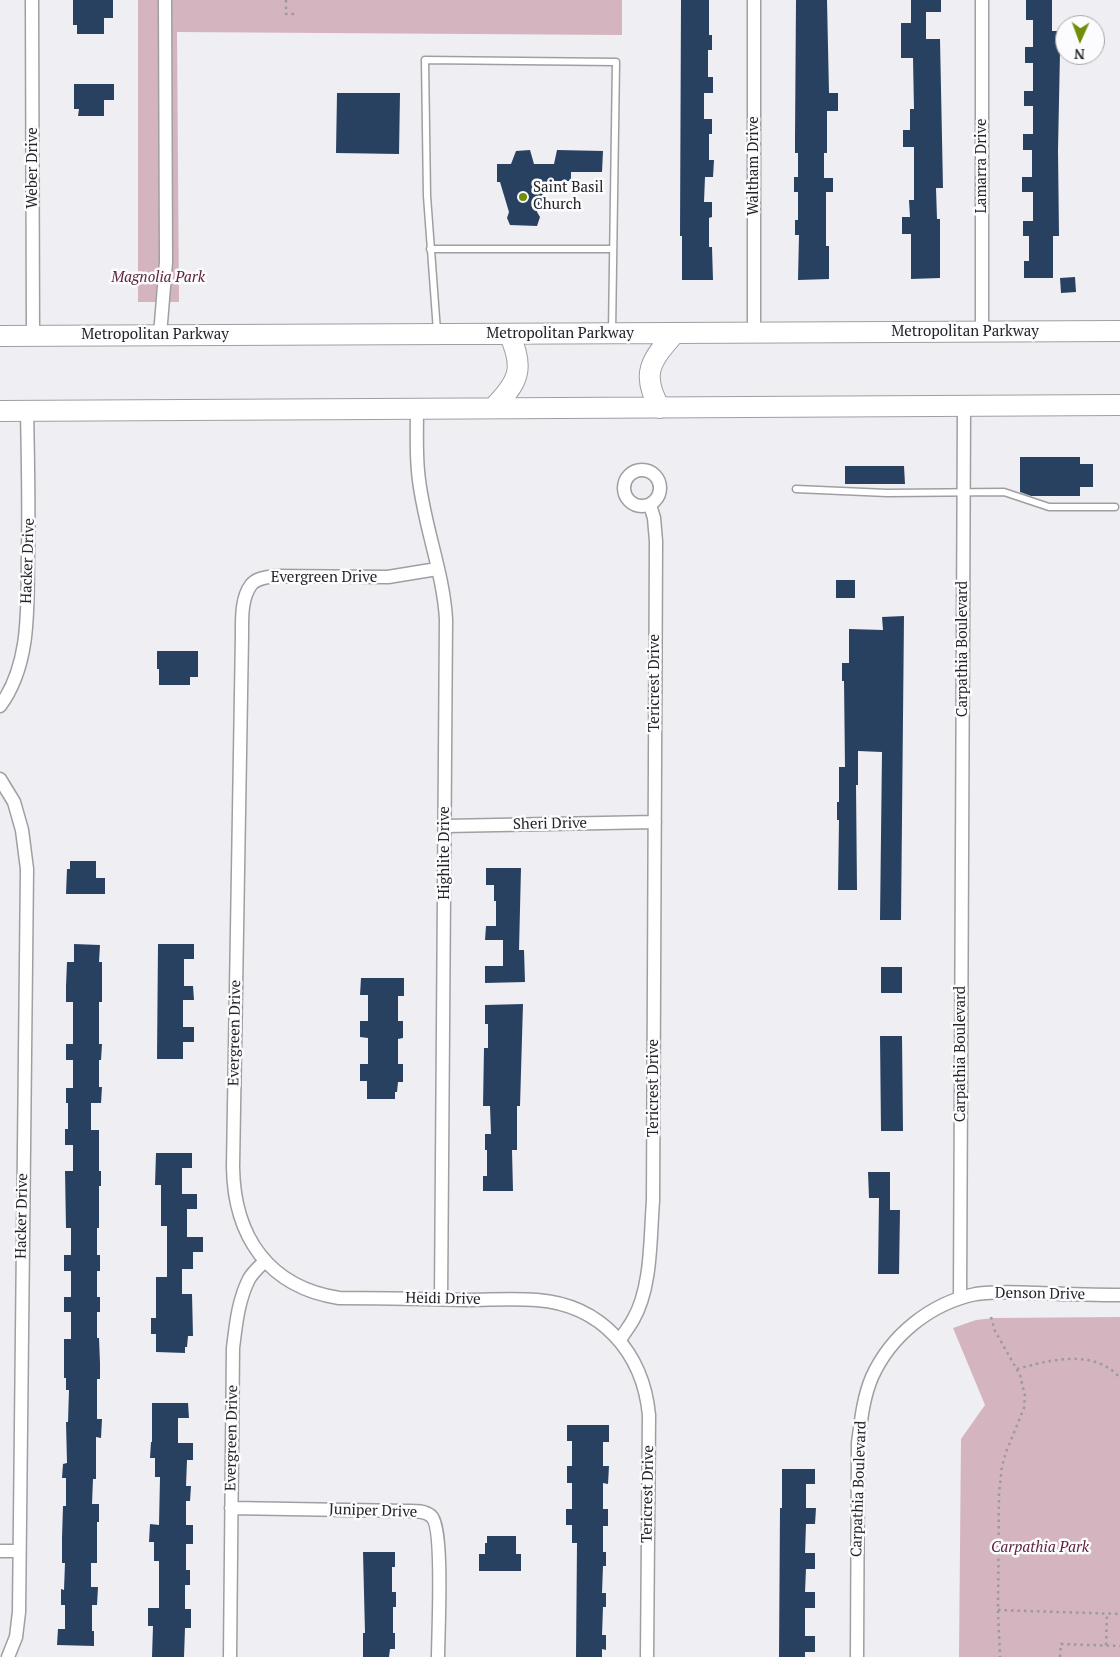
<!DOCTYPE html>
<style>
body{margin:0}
#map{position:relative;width:1120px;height:1657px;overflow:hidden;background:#efeef3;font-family:"PT Serif",serif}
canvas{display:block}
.north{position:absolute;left:1055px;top:15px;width:50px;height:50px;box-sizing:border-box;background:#fcfcff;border:1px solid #a5a5a8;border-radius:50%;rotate:182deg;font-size:14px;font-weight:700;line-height:20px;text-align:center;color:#232325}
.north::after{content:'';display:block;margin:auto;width:18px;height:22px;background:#728d07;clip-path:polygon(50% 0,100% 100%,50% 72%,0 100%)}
</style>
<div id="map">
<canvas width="1120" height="1657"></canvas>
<div class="north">N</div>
</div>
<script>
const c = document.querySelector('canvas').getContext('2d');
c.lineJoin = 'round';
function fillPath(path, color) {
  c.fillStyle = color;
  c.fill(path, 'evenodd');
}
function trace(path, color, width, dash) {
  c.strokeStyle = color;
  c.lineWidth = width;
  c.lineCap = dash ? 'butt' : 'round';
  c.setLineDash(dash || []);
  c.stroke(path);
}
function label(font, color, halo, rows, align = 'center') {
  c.font = font + ' "PT Serif",serif';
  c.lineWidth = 5;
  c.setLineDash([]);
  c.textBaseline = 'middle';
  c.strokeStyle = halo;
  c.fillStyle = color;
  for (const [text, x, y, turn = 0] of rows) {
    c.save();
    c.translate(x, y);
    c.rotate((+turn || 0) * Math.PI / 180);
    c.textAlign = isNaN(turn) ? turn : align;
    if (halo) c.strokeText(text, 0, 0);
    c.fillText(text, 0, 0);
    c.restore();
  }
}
fillPath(new Path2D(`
 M138 0H622V35L177 32 179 302H138Z
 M1120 1317V1657H959L961 1439 985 1405 953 1328 976 1320 994 1318Z`), '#d4b4bf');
fillPath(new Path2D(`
 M73 0H113V18H104V34H77V25H73Z
 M681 0H709V35H712V50H708V77H713V93H704V119H712V134H709V160H714L713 177H705L704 202H712V217L709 218V247H712L713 280H682V236H680Z
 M796 0H827L829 93H838V111H827V153H824V178H833V192H826V246H829V279L798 280 799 235H795V220H798V192H794V177H798V153H795V137Z
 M911 0H941V12H926V39H940L943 188H936L937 219H940V278L911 279V234H902V217H910L909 200H914V147H903V130H910V109H914L913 58H901V23H911Z
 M1026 0H1052V31H1057L1058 52H1060L1058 150 1059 236H1053V278H1024V261H1029V236H1023V221H1033V192H1022V177H1032V150H1023V134H1033V106H1024V91H1033V63H1025V47H1033V20H1026Z
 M74 84H114V100H104V116H78L79 109H74Z
 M337 93H400L399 154 336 153Z
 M530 150 534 164H554L557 150 603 151 602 172H571V181H547L537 212 540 217 537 226 510 225 507 218 509 212 500 182H497V164H511L516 151Z
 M1075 277 1076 292 1061 293 1060 278Z
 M1020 457H1080V464H1093V487H1080V496H1031L1020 492Z
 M845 466H904L905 484H845Z
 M836 580H855V598H836Z
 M904 616 901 920H880L882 752 858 751V785H856L857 890H838L839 820H837V802H839V767H845L844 681H842V663H849V629L883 630 882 617Z
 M157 651H198V677H190V685H159V669H157Z
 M70 861H96V878H105V894H66L67 869H70Z
 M486 868H521L519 950H524L525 982 485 983V966H503V940H485L486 926H496V901H494V885H486Z
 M74 944 100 945 99 962H102V1002H99V1044H102L101 1060H99V1087H102L101 1103H91V1130H99V1171H101V1186H99V1228H97V1255H100V1271H97V1297H100V1312H97V1338H99L100 1363V1379H97V1419H102L101 1438 96 1437V1479H93L92 1504H99V1522H97V1563H91V1587H98L97 1605H92V1631H94V1646L57 1645 58 1629H65V1605H61V1589L64 1590 65 1563H62V1538L63 1506H66V1478H62L63 1464 67 1463 66 1422H68L69 1390H66V1378H64V1339H71V1312H64V1297H71V1271H64V1255H71V1228H66L65 1171H73V1145H65V1129H68V1103H66V1088H73V1060H66V1044H73V1002H66V986L67 962H74Z
 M158 944H194V959H184V986H193L194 1000H183V1027H194V1042H183V1059H157Z
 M881 967H902V993H881Z
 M361 978H404V996H398V1021H403V1038L398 1039V1064H403V1082H398L397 1092H395V1099H367V1081H360V1064H368V1038L360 1037V1021H368V995H360Z
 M523 1004 520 1106H517V1150H512L513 1191H483V1176H487V1150H485V1134H491L490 1106H483L484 1048H488V1024H485V1005Z
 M880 1036H902L903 1131H881Z
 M156 1153H192V1168H182V1194H197V1209H187V1237H203V1252H193V1269H182V1294H192L193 1336H188L187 1347H185V1353L156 1352V1334H151V1318H156V1277H167V1226H161V1185H155Z
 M868 1172H890V1210H900L899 1274H878L879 1198H869Z
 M152 1403H188L189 1418H178V1443H193V1460H187L186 1486H191L190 1501H186V1525H193V1544H186V1570H190V1585H185V1609H191V1628H185L184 1657H152L153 1626H148V1608H159V1561H154V1542H149L150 1524 159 1525 160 1477H155V1458H150L151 1442H152Z
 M567 1425H609V1442H603V1466H609L608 1484 603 1483V1509H608V1526H603V1552H606V1566H603L602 1593H606V1607H603L602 1635H606V1650L602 1649V1657H576L577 1543H572V1525H566V1509H572V1483H567V1466H572V1441H567Z
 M782 1469H815V1484H806V1508H816L815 1524H806L805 1553H815V1569H806L805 1592H815V1608H805V1636H815V1652H805V1657H779L780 1508H782Z
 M487 1536H516V1554H521V1571H479V1554H485V1543H487Z
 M363 1552H395V1567H392V1592H396V1607H393V1633H395V1649H390L389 1657H363V1633H365Z`), '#294160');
const service = new Path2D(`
 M430 249H613
 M437 331 427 196 425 60 616 62 612 332
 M796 489 887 493 1004 492 1049 507H1115`);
const minor = new Path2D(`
 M32 0 33 335
 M754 0V332
 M982 0V332
 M160 335 166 262 165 0
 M417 409C417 429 416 450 418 471 422 521 443 569 446 619L441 1299
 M624 488a18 18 0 1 1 36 0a18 18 0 1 1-36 0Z
 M437 569 388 577 273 576C265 578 256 578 251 585 241 598 242 620 242 635L233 1167C234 1236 268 1287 339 1298 381 1298 423 1299 465 1300 489 1300 513 1298 537 1300 602 1305 643 1353 649 1415L647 1657
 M0 706C32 663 27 603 28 552 29 505 28 458 27 411
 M0 779 14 802 22 830 27 869 19 1612 16 1637 8 1657
 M445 826 655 822
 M960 1298 964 406
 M620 1340C624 1333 629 1327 633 1320 652 1287 650 1238 653 1201L656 541 654 518 650 505
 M231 1508 405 1511C413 1511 424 1510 431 1516 444 1526 438 1635 438 1657
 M0 1551H18
 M230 1657 233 1348C236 1324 238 1301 249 1279 253 1272 260 1266 265 1261
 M857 1657 858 1443C861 1421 863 1398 872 1377 891 1335 931 1303 976 1294 995 1291 1016 1292 1036 1293 1064 1294 1092 1295 1120 1295`);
const primary = new Path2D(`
 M0 336 1120 331
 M493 408C519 382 525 368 509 334
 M660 408C640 374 651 360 675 333
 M0 411 1120 405`);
trace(service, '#9f9fa3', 9);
trace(minor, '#9f9fa3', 15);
trace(primary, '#9f9fa3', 22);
trace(new Path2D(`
 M286 0V14H295
 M991 1317 995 1331 1020 1375 1025 1396 1024 1408 1006 1452 1002 1466 999 1493 998 1610 1000 1657
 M1017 1369C1050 1360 1094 1348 1120 1378
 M998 1610 1120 1614
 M1106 1645 1107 1613
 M1060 1657 1061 1644 1120 1646`), '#9b9a9e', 2.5, [2.5, 4]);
trace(service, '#fff', 6);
trace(minor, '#fff', 12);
trace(primary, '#fff', 20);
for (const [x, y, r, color] of [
 [523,197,5,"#728d07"]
]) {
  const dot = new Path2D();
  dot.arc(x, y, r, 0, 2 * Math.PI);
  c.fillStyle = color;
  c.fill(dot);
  trace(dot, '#fcfcff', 2);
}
label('15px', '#232325', '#fcfcff', [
 ["Waltham Drive",754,166,-90],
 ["Lamarra Drive",982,166,-90],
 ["Weber Drive",33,168,-90],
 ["Metropolitan Parkway",965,332],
 ["Metropolitan Parkway",560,334],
 ["Metropolitan Parkway",155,335],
 ["Hacker Drive",28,561,-88],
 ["Evergreen Drive",324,578],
 ["Carpathia Boulevard",963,649,-90],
 ["Tericrest Drive",655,683,-90],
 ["Sheri Drive",550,824,-1],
 ["Highlite Drive",445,853,-90],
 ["Evergreen Drive",235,1033,-89],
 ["Carpathia Boulevard",961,1054,-90],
 ["Tericrest Drive",654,1088,-90],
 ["Hacker Drive",22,1216,-89],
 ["Denson Drive",1040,1294,1],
 ["Heidi Drive",443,1299,1],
 ["Evergreen Drive",232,1438,-89],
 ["Carpathia Boulevard",859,1489,-88],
 ["Tericrest Drive",648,1494,-89],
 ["Juniper Drive",373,1511,2]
]);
label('15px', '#232325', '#fcfcff', [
 ["Saint Basil",533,188],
 ["Church",533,205]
], 'left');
label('italic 15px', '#5f233d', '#fcfcff', [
 ["Magnolia Park",158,278],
 ["Carpathia Park",1040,1548]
]);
</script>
